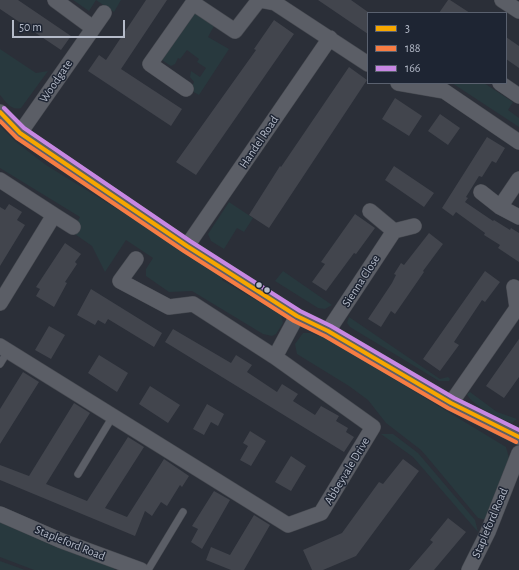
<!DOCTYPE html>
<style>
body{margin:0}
#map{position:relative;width:519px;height:570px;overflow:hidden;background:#2b2f38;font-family:"Alegreya Sans",sans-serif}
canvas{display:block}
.legend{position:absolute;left:367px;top:12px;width:140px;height:72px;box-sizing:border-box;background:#1e2533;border:1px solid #5a616f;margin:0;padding:5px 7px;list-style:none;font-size:12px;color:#b5bbc9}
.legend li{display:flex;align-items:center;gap:8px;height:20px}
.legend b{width:20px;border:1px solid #5a616f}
.scale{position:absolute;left:12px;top:20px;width:113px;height:18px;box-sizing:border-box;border:2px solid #b5bbc9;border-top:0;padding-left:5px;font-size:12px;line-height:14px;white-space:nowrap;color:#b5bbc9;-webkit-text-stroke:3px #1e2533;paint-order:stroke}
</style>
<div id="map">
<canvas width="519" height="570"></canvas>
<ul class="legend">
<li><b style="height:5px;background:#f7a600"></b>3</li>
<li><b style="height:5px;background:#f77d43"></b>188</li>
<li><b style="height:5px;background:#c787e3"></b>166</li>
</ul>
<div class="scale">50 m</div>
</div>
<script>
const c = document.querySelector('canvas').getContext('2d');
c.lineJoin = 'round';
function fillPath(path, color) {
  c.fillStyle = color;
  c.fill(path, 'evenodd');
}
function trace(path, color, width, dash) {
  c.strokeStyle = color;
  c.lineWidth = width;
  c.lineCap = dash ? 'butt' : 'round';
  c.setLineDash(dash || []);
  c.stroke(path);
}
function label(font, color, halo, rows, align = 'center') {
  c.font = font + ' "Alegreya Sans",sans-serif';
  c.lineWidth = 3;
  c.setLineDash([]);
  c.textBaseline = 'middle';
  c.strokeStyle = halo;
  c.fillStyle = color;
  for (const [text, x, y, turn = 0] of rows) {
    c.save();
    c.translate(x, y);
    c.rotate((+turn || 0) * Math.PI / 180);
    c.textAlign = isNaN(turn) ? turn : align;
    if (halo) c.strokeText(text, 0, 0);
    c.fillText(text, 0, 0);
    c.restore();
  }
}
fillPath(new Path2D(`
 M73 0H121L114 12 96 0 89 11Z
 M194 12 214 26 208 37 229 49 199 95 190 90 194 82 190 77 191 71 200 77 206 68 197 62 199 59 187 50 180 59 178 58 175 64 171 66 162 60 163 55Z
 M0 49 36 73 48 71 21 108C11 111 6 102 0 95Z
 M452 83H484L513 102 508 110 519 118V127Z
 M0 126 16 142 46 165 224 275 222 280 281 315 283 323 276 334 272 336 263 334 192 291 169 292 146 276V269L153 258 126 240 105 272 92 246 72 232 80 217 0 168Z
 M229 202 253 218 244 232 237 228 224 249 211 241 208 234Z
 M283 271 332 305 325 309 318 308 275 281Z
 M349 317 440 379 448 377 450 379 449 381H439L350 327 347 323Z
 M303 333H311L318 336 321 335 506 447 509 458 490 521 478 518 428 458 421 450 386 423 368 400 349 386 297 354 295 344Z
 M470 392 497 412 517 419 512 423C500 419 471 405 467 394Z
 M381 434H393L418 453 475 520 478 532 413 457Z
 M0 522 16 529 118 566 114 570H34L0 557Z
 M0 561 25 570H0Z`), '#28393e');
fillPath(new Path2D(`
 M0 0H18L71 36 61 50 0 9Z
 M146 0H167L121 69 182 109 171 126 88 71 99 55 106 60Z
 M318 0H351L368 12V34Z
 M448 0H450L470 13H439Z
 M274 20 294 34 196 175 176 162 256 50 254 49Z
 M506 37 519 46V68L506 59Z
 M349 67 367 80 269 228 249 215 280 166 281 167Z
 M395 98 422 116 409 136 382 119Z
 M440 114 460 128 448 145 428 131Z
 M487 137 505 148 496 163 492 161 482 177 479 176 466 197 468 198 465 202 493 221 494 220 510 230 511 228 519 233V262L498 248 500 245 484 235 485 233 456 212 453 216 442 208Z
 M394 166 434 193 424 207 385 180Z
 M9 204 22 212 17 220 25 225 0 266V207L5 210Z
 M355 214 375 228 356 254 354 253 326 291 312 282 325 264 321 262Z
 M429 233 443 244 423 271 424 272 395 314 391 311 381 327 368 319 392 283 396 275 394 274 401 263 404 265Z
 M65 243 81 254 75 262 77 264 65 282 67 283 54 307 36 296 40 289 36 287Z
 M485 271 500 282 485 302 482 300 454 342 459 345 440 371 423 359Z
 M91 289 162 333 154 347 108 319 105 324 98 320 95 325 77 315Z
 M49 326 65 335 51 359 35 350Z
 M173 329 231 363 236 355 252 365 247 372 277 392 282 384 298 394 293 401 315 415 321 406 339 416 336 421 348 428 346 432 354 437 344 452 165 342Z
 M519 339V377L504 398 486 386Z
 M99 355 128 373 117 392 88 373Z
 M23 372 39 382 0 444V409Z
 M150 386 180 405 168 423 139 404Z
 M74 403 90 413 46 484 87 501 128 437 144 447 105 508 127 517 164 459 189 476 182 487 180 485 167 506 161 502 152 516 145 511 135 536 0 480V465L29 476Z
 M207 404 224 414 218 426 211 422 204 435 193 429Z
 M250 431 266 441 251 466 240 460 248 446 243 443Z
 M291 456 306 466 291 491 275 482Z
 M403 459 419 471 356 556 323 570H312L303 550 342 533 379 482 383 484Z
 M214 491 230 500 202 549 191 542 198 529 192 526Z
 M254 515 270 525 244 570H231L206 560 211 547 230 555Z
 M448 518 466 532 434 570H409L433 542 430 540Z`), '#42454d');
const lane = new Path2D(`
 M0 364 8 351
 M78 474 113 416
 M148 570 183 512`);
const street = new Path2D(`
 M55 0 93 28
 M502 0 519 11
 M398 83 444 91 519 142
 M500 83 519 96
 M186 89 150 64 193 3 235 31 259 0 275 3 368 64
 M0 112 20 133 187 246 297 316 328 331 451 403 519 437
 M20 133 104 13
 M0 180 54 215 0 303
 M481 192 500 207 519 217
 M500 207 519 179
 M370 211 394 231 414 226
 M54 215 73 227
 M187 246 330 38
 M136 259 120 281 169 307 193 304 275 357
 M514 287 517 308 519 309
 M328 331 394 231
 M0 346 288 525 321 513 373 427 275 357 297 316
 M451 403 517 308
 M0 514 62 541 141 570
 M469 570 488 532 519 453`);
trace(lane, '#474a51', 8);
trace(street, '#474a51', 16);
trace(lane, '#5b5e66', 7);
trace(street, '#5b5e66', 15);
trace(new Path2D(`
 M0 112 20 133 187 246 297 316 328 331 451 403 519 437`), '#f7a600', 4);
trace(new Path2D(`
 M0 121 17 138 184 251 294 321 325 336 448 408 516 442`), '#f77d43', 4);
trace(new Path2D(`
 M4 108 24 128 190 241 300 311 331 326 454 398 519 430`), '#c787e3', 4);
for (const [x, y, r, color] of [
 [259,285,3.5,"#b5bbc9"],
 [267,290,3.5,"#b5bbc9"]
]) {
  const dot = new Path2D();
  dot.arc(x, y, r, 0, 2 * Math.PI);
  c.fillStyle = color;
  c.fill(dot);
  trace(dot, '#1e2533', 1.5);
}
label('12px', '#b5bbc9', '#1e2533', [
 ["Woodgate",56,81,-56],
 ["Handel Road",259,142,-56],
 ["Sienna Close",361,281,-57],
 ["Abbeyvale Drive",347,471,-59],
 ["Stapleford Road",490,523,-67],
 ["Stapleford Road",70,543,22]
]);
</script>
